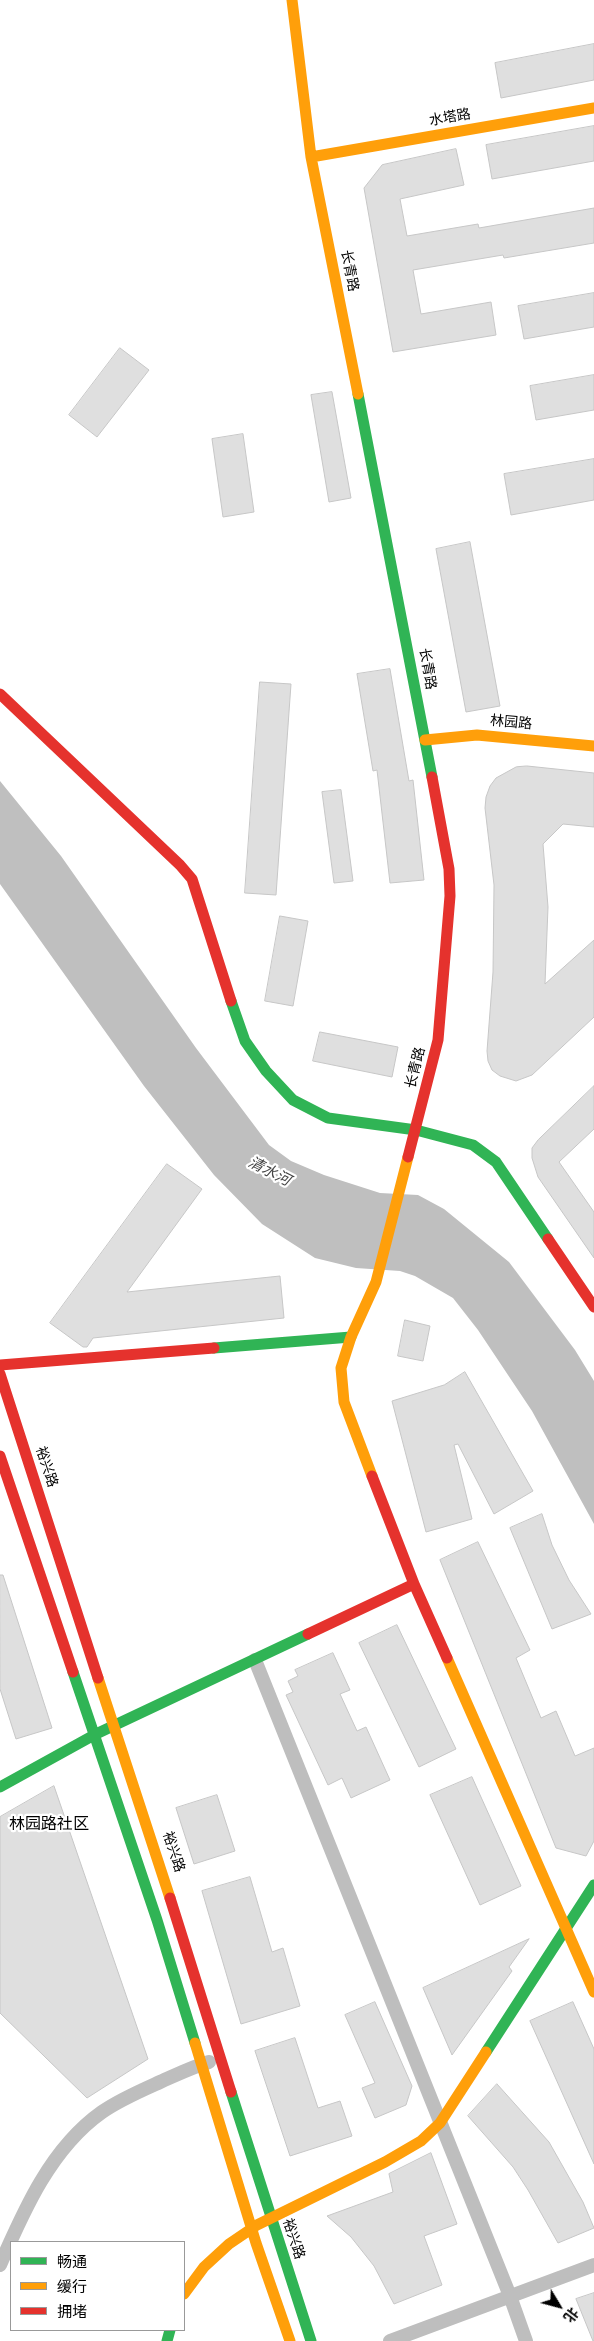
<!DOCTYPE html>
<meta charset="utf-8">
<style>
body{margin:0}
#map{position:relative;width:594px;height:2341px;overflow:hidden;background:#fff;font-family:"DM Sans","Noto Sans SC",sans-serif}
canvas{display:block}
.legend{position:absolute;left:10px;top:2241px;width:175px;height:90px;box-sizing:border-box;background:#fff;border:1px solid #999;margin:0;padding:6px 9px;list-style:none;font-size:15px;color:#000}
.legend li{display:flex;align-items:center;gap:10px;height:25px}
.legend b{width:25px;border:1px solid #999}
.north{position:absolute;left:534px;top:2281px;width:50px;height:50px;-webkit-text-stroke:4px #fff;paint-order:stroke;rotate:127deg;font-size:14px;font-weight:700;line-height:20px;text-align:center;color:#000}
.north::after{content:'';display:block;margin:auto;width:18px;height:22px;background:#000;clip-path:polygon(50% 0,100% 100%,50% 72%,0 100%)}
</style>
<div id="map">
<canvas width="594" height="2341"></canvas>
<ul class="legend">
<li><b style="height:6px;background:#30b455"></b>畅通</li>
<li><b style="height:6px;background:#ff9f0a"></b>缓行</li>
<li><b style="height:6px;background:#e5322d"></b>拥堵</li>
</ul>
<div class="north">北</div>
</div>
<script>
const c = document.querySelector('canvas').getContext('2d');
c.lineJoin = 'round';
function fillPath(path, color) {
  c.fillStyle = color;
  c.fill(path, 'evenodd');
}
function trace(path, color, width, dash) {
  c.strokeStyle = color;
  c.lineWidth = width;
  c.lineCap = dash ? 'butt' : 'round';
  c.setLineDash(dash || []);
  c.stroke(path);
}
function label(font, color, halo, rows, align = 'center') {
  c.font = font + ' "DM Sans","Noto Sans SC",sans-serif';
  c.lineWidth = 4.5;
  c.setLineDash([]);
  c.textBaseline = 'middle';
  c.strokeStyle = halo;
  c.fillStyle = color;
  for (const [text, x, y, turn = 0] of rows) {
    c.save();
    c.translate(x, y);
    c.rotate((+turn || 0) * Math.PI / 180);
    c.textAlign = isNaN(turn) ? turn : align;
    if (halo) c.strokeText(text, 0, 0);
    c.fillText(text, 0, 0);
    c.restore();
  }
}
fillPath(new Path2D(`
 M0 781 61 856 196 1048 269 1145 291 1161 324 1175 380 1193 418 1195 444 1209 509 1262 575 1350 594 1381V1524L532 1411 478 1330 453 1298 415 1276 400 1271 356 1268 315 1258 262 1224 214 1175 144 1086 0 884Z`), '#bfbfbf');
const building = new Path2D(`
 M594 44V80L501 98 495 63Z
 M594 126V161L492 179 486 145Z
 M456 149 464 185 400 199 407 236 478 224 479 228 594 208V243L504 258 503 255 413 270 421 314 491 302 496 335 393 352 364 188 382 165Z
 M594 293V327L524 339 518 306Z
 M120 348 149 370 97 437 69 415Z
 M594 375V410L536 420 530 386Z
 M332 392 351 498 329 502 311 395Z
 M243 434 254 512 223 517 212 439Z
 M594 459V500L511 515 504 474Z
 M470 542 500 706 466 712 436 549Z
 M390 669 409 781 413 780 424 880 390 883 377 770 373 771 357 674Z
 M260 682 291 684 276 895 245 893Z
 M527 766 594 773V827L563 824 543 844 548 907 545 984 594 940V1017L532 1075 516 1081 500 1076 492 1070 488 1061 487 1051 493 972 494 885 485 808 486 797 490 786 496 778 516 767Z
 M341 790 353 881 334 883 322 792Z
 M280 916 308 921 293 1006 265 1001Z
 M320 1032 398 1047 392 1077 313 1061Z
 M594 1086V1129L559 1162 594 1212V1258L538 1177 532 1158V1148L538 1140Z
 M167 1164 202 1189 127 1292 280 1276 284 1318 93 1338 87 1347H83L50 1323Z
 M405 1320 430 1326 423 1361 398 1356Z
 M465 1372 533 1491 494 1514 458 1444 454 1445 472 1519 426 1532 392 1401 444 1385Z
 M542 1514 552 1545 569 1580 591 1614 552 1629 510 1528Z
 M478 1542 530 1650 516 1658 541 1718 556 1711 575 1756 594 1748V1841L586 1856 556 1848 440 1560Z
 M0 1575H3L52 1728 16 1739 0 1689Z
 M397 1625 456 1749 419 1767 359 1643Z
 M333 1653 350 1690 340 1694 357 1731 366 1727 390 1780 351 1798 342 1778 328 1785 286 1695 293 1692 288 1681 298 1676 295 1670Z
 M472 1777 521 1886 480 1905 430 1795Z
 M54 1786 148 2059 87 2098 0 2013V1817Z
 M217 1795 235 1851 194 1864 176 1808Z
 M250 1877 272 1952 283 1948 300 2006 241 2024 202 1891Z
 M529 1939 509 1967 512 1971 452 2055 423 1988Z
 M375 2002 412 2086 406 2105 375 2118 362 2088 375 2083 345 2015Z
 M573 2002 594 2049V2164L530 2021Z
 M295 2038 318 2108 340 2101 352 2136 290 2156 255 2051Z
 M497 2084 549 2142 583 2202 594 2228 558 2243 528 2190 513 2167 468 2116Z
 M431 2153 457 2224 424 2236 442 2285 394 2304 374 2266 351 2237 327 2216 393 2192 389 2174Z
 M594 2293V2341H593L576 2299Z`);
fillPath(building, '#dfdfdf');
trace(building, '#c7c7c7', 1);
trace(new Path2D(`
 M255 1660 510 2296 526 2341
 M0 2265C24 2210 51 2148 102 2112 119 2100 140 2091 160 2082 176 2075 192 2067 209 2062
 M390 2341 594 2265`), '#bebebe', 14);
trace(new Path2D(`
 M358 394 432 777
 M231 1001 245 1041 266 1071 293 1100 328 1118 416 1130 473 1145 496 1162 548 1239
 M214 1348 351 1337
 M73 1672 157 1920 195 2043
 M0 1787 96 1734 308 1634
 M486 2052 594 1885
 M231 2092 311 2341
 M167 2341 170 2330`), '#30b455', 11);
trace(new Path2D(`
 M292 0 311 157 358 394
 M311 157 594 108
 M425 740 477 735 594 746
 M372 1476 344 1402 341 1368 351 1337 376 1282 408 1157
 M447 1658 594 1992
 M98 1678 170 1898
 M195 2043 256 2243 290 2341
 M184 2294 204 2267 229 2244 257 2225 385 2162 421 2141 440 2123 486 2052`), '#ff9f0a', 11);
trace(new Path2D(`
 M0 694 180 865 192 879 231 1001
 M408 1157 438 1040 450 896 449 869 432 777
 M548 1239 594 1307
 M0 1365 214 1348
 M0 1374 98 1678
 M0 1456 73 1672
 M372 1476 414 1584 447 1658
 M308 1634 414 1584
 M170 1898 231 2092`), '#e5322d', 11);
label('14px', '#000', '#fff', [
 ["水塔路",450,118,-10],
 ["长青路",349,271,79],
 ["长青路",427,669,80],
 ["林园路",511,723,5],
 ["长青路",416,1068,-76],
 ["裕兴路",46,1467,72],
 ["裕兴路",173,1852,72],
 ["裕兴路",293,2239,72]
]);
label('italic 15px', '#444', '#fff', [
 ["清水河",269,1172,27]
]);
label('16px', '#000', '#fff', [
 ["林园路社区",49,1825]
]);
</script>
